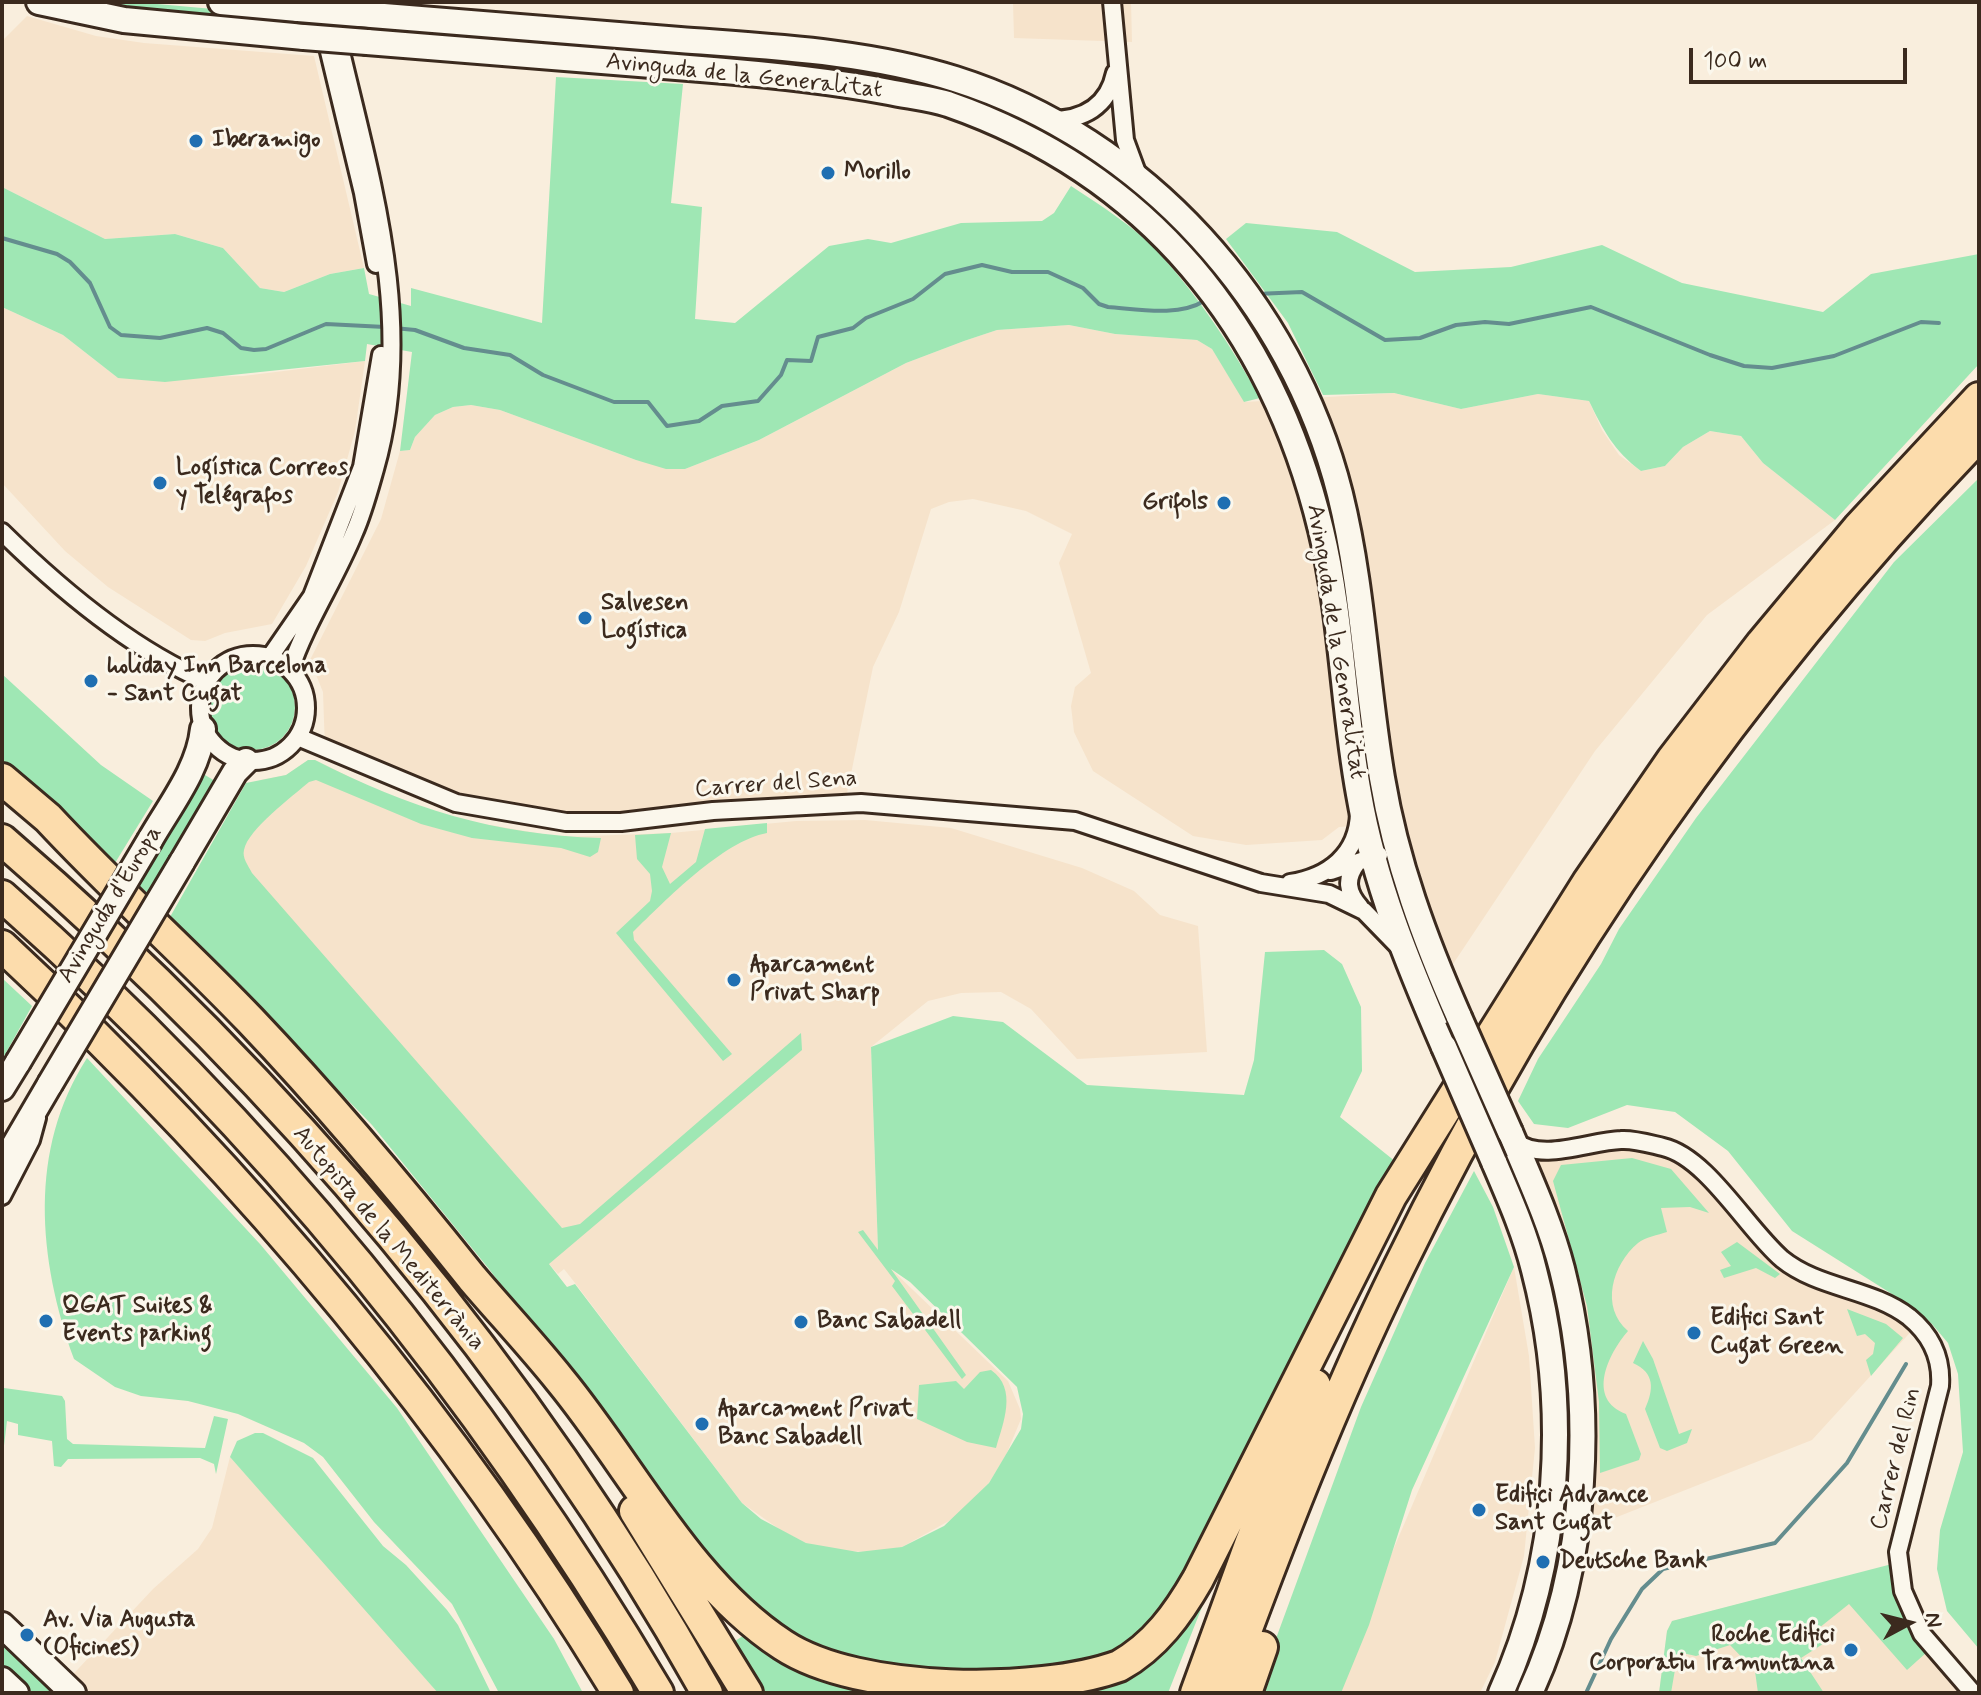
<!DOCTYPE html>
<meta charset="utf-8">
<style>
body{margin:0}
#map{position:relative;width:1981px;height:1695px;overflow:hidden;background:#f9eedd;font-family:Mynerve,sans-serif}
canvas{display:block}
.frame{position:absolute;inset:0;border:4px solid #3b2a1e;pointer-events:none}
.north{position:absolute;left:1869px;top:1583px;width:80px;height:80px;-webkit-text-stroke:6px #fbf7ec;paint-order:stroke;rotate:83deg;font-size:22px;font-weight:700;line-height:32px;text-align:center;color:#3b2a1e}
.north::after{content:'';display:block;margin:auto;width:28px;height:36px;background:#3b2a1e;clip-path:polygon(50% 0,100% 100%,50% 72%,0 100%)}
.scale{position:absolute;left:1689px;top:48px;width:218px;height:36px;box-sizing:border-box;border:4px solid #3b2a1e;border-top:0;padding-left:10px;font-size:24px;line-height:28px;white-space:nowrap;color:#3b2a1e;-webkit-text-stroke:6px #fbf7ec;paint-order:stroke}
</style>
<div id="map">
<canvas width="1981" height="1695"></canvas>
<div class="frame"></div>
<div class="north">N</div>
<div class="scale">100 m</div>
</div>
<script>
const c = document.querySelector('canvas').getContext('2d');
c.lineJoin = 'round';
function fillPath(path, color) {
  c.fillStyle = color;
  c.fill(path, 'evenodd');
}
function trace(path, color, width, dash) {
  c.strokeStyle = color;
  c.lineWidth = width;
  c.lineCap = dash ? 'butt' : 'round';
  c.setLineDash(dash || []);
  c.stroke(path);
}
function label(font, color, halo, rows, align = 'center') {
  c.font = font + ' Mynerve,sans-serif';
  c.lineWidth = 6;
  c.setLineDash([]);
  c.textBaseline = 'middle';
  c.strokeStyle = halo;
  c.fillStyle = color;
  for (const [text, x, y, turn = 0] of rows) {
    c.save();
    c.translate(x, y);
    c.rotate((+turn || 0) * Math.PI / 180);
    c.textAlign = isNaN(turn) ? turn : align;
    if (halo) c.strokeText(text, 0, 0);
    c.fillText(text, 0, 0);
    c.restore();
  }
}
fillPath(new Path2D(`
 M1013 2H1131L1132 42 1014 38Z
 M27 16 96 36 144 43 314 56 364 268 330 274 284 292 260 288 223 248 175 234 105 239 2 187V41Z
 M2 307 63 335 118 378 243 376 365 361 355 431 338 492 306 566 272 624 225 633 205 641 191 640 108 587 65 551 2 483Z
 M1069 325 1115 334 1197 340 1212 349 1245 402 1394 393 1461 409 1538 394 1589 401 1602 430 1619 455 1641 471 1665 466 1683 447 1710 431 1741 436 1763 463 1835 520 1707 615 1595 751 1449 970 1405 822 1339 827 1322 840 1246 845 1193 836 1093 771 1074 732 1071 706 1075 687 1091 673 1059 563 1072 534 1026 511 973 499 949 502 931 509 899 612 873 667 845 803 621 822 456 803 325 749 323 692 310 660 381 519 400 451 410 450 415 437 435 415 453 407 471 405 500 410 636 460 685 469 759 440 906 363 964 341 997 330Z
 M308 760H315L393 798 455 819 560 837 671 833 796 821 865 820 951 828 1082 868 1134 891 1160 915 1198 926 1207 1052 1077 1059 1031 1009 1001 992 961 993 928 1001 871 1047 878 1251 889 1267 1008 1381 1020 1409 1021 1419 1006 1455 989 1483 956 1517 902 1547 877 1552 834 1551 806 1543 782 1531 742 1503 575 1283 564 1269 558 1274 549 1264 435 1103 294 936 206 871 260 780 286 775Z
 M1624 1139 1668 1149 1782 1258 1917 1325 1812 1440 1574 1534 1581 1420 1531 1171 1535 1157Z
 M1514 1267 1529 1356 1535 1448 1524 1556 1495 1662 1480 1693H1332Z
 M230 1457 362 1604 438 1693H73L64 1684 153 1589 198 1549 212 1528Z
 M1900 1563 1922 1634 1973 1693H1659L1667 1631 1672 1621Z`), '#f6e3cb');
fillPath(new Path2D(`
 M70 2H135L882 69 966 92 1070 141 1175 221 1252 315 1307 419 1333 501 1374 771 1363 773 1329 533 1206 270 981 109Z
 M556 77 683 84 671 203 702 207 695 319 735 323 829 246 868 239 891 243 961 223 1042 221 1054 213 1071 186C1101 206 1134 226 1159 253 1199 297 1231 346 1260 398L1244 402 1212 349 1197 340 1115 334 1069 325 997 330 964 341 906 363 759 440 685 469H666L636 460 500 410 471 405 453 407 435 415 415 437 410 450 400 451 412 352 367 344 365 361 165 382 118 378 63 335 2 307V187L105 239 175 234 223 248 260 288 284 292 330 274 364 268 369 294 411 306V288L542 323Z
 M1246 223 1337 232 1415 272 1511 267 1602 245 1682 283 1823 312 1871 274 1979 254V364L1835 520 1763 463 1741 436 1710 431 1683 447 1665 466 1641 471C1614 451 1603 430 1589 401L1538 394 1461 409 1394 393 1323 395 1288 323 1226 239Z
 M1979 478V1649L1947 1611 1937 1569 1940 1530 1963 1452 1958 1374 1948 1343 1932 1324 1911 1306 1792 1231 1728 1151 1675 1112 1627 1105 1568 1128 1534 1124 1518 1101 1538 1059 1601 964 1619 929 1696 818 1894 562Z
 M209 707a43 43 0 1 1 86 0a43 43 0 1 1-86 0Z
 M2 674 101 765 153 801 115 863 2 766Z
 M308 760H315C409 808 494 835 601 838L598 852 590 857 561 848 472 838 421 824 316 780 309 782C293 796 248 829 244 850 242 858 248 865 252 873L562 1228 580 1224 801 1033 802 1050 549 1264 567 1287 575 1284 742 1503 761 1519 806 1543 858 1552 902 1547 944 1526 989 1483 1021 1429 1023 1414 1017 1387 910 1282 891 1269 966 1375 962 1379 892 1286 895 1281 858 1232 863 1230 878 1250 871 1047 953 1016 1003 1022 1087 1085 1244 1095 1254 1060 1265 952 1324 950 1342 964 1361 1007 1362 1071 1340 1117 1396 1162 1174 1597 1141 1637 1105 1661 942 1678 817 1652 750 1605 694 1540 489 1269 372 1125 170 917 246 783 286 775Z
 M200 772 215 781 149 894 138 885Z
 M767 823V833C723 841 666 900 633 932L634 940 732 1054 723 1061 616 933 650 901 652 891 650 874 637 859 635 835 671 833 662 867 670 884 696 862 705 829Z
 M2 978 32 1006 2 1060Z
 M87 1058 260 1244 397 1408 554 1639 583 1693H499L452 1604 374 1522 323 1457 304 1443 238 1414 188 1401 141 1396 115 1387 74 1359C38 1259 28 1150 87 1058Z
 M1632 1158 1671 1169 1709 1213 1690 1207 1661 1208 1667 1232C1658 1235 1645 1237 1638 1243 1612 1265 1600 1307 1628 1331 1608 1354 1586 1399 1626 1414L1641 1454 1639 1460 1600 1473 1599 1402 1587 1306 1553 1181 1561 1165Z
 M1474 1171 1493 1207 1514 1267 1412 1490 1369 1625 1341 1693H1256L1361 1407 1425 1263Z
 M1737 1242 1780 1274 1775 1278 1756 1268 1724 1278 1720 1270 1731 1266 1721 1252Z
 M1847 1309 1886 1324 1903 1338 1871 1376 1866 1360 1873 1354 1875 1343 1865 1334 1857 1336Z
 M1643 1341 1653 1359 1679 1434 1692 1429 1687 1443 1667 1451 1660 1448 1645 1409C1654 1389 1655 1373 1633 1363Z
 M991 1370C1018 1389 1003 1423 996 1448L967 1442 917 1419 919 1385 956 1381 964 1389 980 1372Z
 M4 1388 62 1396 65 1401 67 1439 73 1444 205 1448 214 1416 228 1419 216 1474 214 1464 200 1458 68 1459 61 1467 54 1466 52 1441 18 1435V1424L7 1421 3 1454Z
 M255 1433H263L313 1458 383 1546 406 1565 447 1610 458 1625 491 1693H438L230 1457 237 1441Z
 M1219 1564 1168 1693H1068L1098 1688 1177 1636Z
 M1892 1564 1901 1610 1927 1652 1907 1670 1849 1604 1819 1628 1826 1642 1801 1658 1824 1693H1758L1755 1671 1730 1645 1696 1656 1678 1652 1671 1693H1659L1667 1631 1672 1621Z
 M2 1630 64 1693H33L2 1664Z
 M746 1634C803 1671 823 1686 893 1693H763L735 1641Z`), '#9fe7b4');
trace(new Path2D(`
 M2 238 57 254 70 262 90 283 110 327 121 335 160 338 207 328 223 333 241 348 254 350 266 349 326 324 385 327
 M1256 294 1302 292 1385 340 1420 338 1456 325 1485 322 1509 324 1591 307 1710 355 1744 366 1772 368 1834 356 1921 322 1939 323
 M394 328 415 330 464 348 510 355 543 375 614 402H648L667 426 699 421 722 406 758 401 781 375 787 360 811 361 818 337 853 328 866 318 913 299 945 274 982 265 1012 272H1048L1083 288 1099 304 1108 307C1137 309 1179 317 1204 301
 M1586 1693 1611 1639 1642 1589 1663 1569 1775 1543 1847 1463 1906 1364`), '#648d8e', 4);
const street = new Path2D(`
 M317 2 363 193 376 264
 M1112 2 1125 140 1139 178
 M1050 120C1083 120 1108 107 1115 73
 M2 532C60 589 131 649 206 681
 M200 708a53 53 0 1 1 106 0a53 53 0 1 1-106 0Z
 M270 657 312 596 362 467 381 355
 M290 670C306 622 335 580 354 533 363 513 369 490 375 469 420 312 363 157 330 4
 M298 737 456 803 566 822H621L713 811 861 803 1075 821 1261 883 1329 894 1364 911 1398 946
 M1357 863C1345 879 1347 892 1360 907
 M1331 871 1379 855
 M1290 883C1328 877 1358 855 1359 813
 M1514 1141C1542 1163 1589 1141 1621 1140 1634 1139 1650 1144 1663 1147 1707 1157 1747 1229 1782 1259 1819 1289 1871 1288 1909 1317 1931 1335 1942 1357 1940 1386L1898 1552 1903 1591 1922 1634 1973 1693
 M2 1196 31 1140 37 1118`);
const secondary = new Path2D(`
 M39 2 124 20 304 37
 M221 2 298 9
 M359 14C466 22 573 31 680 40 772 47 866 51 955 79 1145 139 1292 303 1340 494 1363 587 1366 684 1382 778 1396 862 1425 940 1459 1017
 M367 42C478 51 590 60 701 69 764 74 827 80 889 92 908 96 929 98 948 104 1149 174 1272 327 1321 530 1342 616 1343 707 1359 794 1374 882 1409 966 1444 1047
 M150 840C170 805 199 769 203 729
 M182 862 235 772 246 761
 M2 1088 18 1062
 M1510 1132C1529 1177 1550 1222 1562 1269 1596 1404 1589 1566 1530 1693
 M1494 1162C1509 1197 1525 1233 1534 1270 1570 1408 1560 1563 1501 1693
 M2 1166 50 1084
 M2 1625 73 1693
 M2 1680 16 1693`);
const highway = new Path2D(`
 M2 779 48 818C113 888 184 951 250 1020 328 1102 401 1189 472 1278 501 1312 532 1345 560 1380 631 1466 688 1583 783 1645 859 1695 1039 1695 1119 1666 1155 1646 1178 1614 1198 1579L1391 1196 1588 882 1672 760 1762 643 1858 528 1979 398
 M2 840C281 1080 528 1371 707 1693
 M2 896C262 1125 482 1395 658 1693
 M2 946C240 1167 450 1415 618 1693
 M635 1511 747 1693
 M1196 1693 1251 1542 1315 1385
 M1223 1693C1276 1549 1331 1405 1399 1267 1547 962 1743 680 1979 436
 M1246 1693 1262 1647`);
trace(street, '#3b2a1e', 22);
trace(secondary, '#3b2a1e', 30);
trace(highway, '#3b2a1e', 36);
trace(street, '#fbf7ec', 16);
trace(secondary, '#fbf7ec', 24);
trace(highway, '#fcdcac', 30);
const secondaryBridge = new Path2D(`
 M298 9 359 14
 M304 37 367 42
 M1459 1017 1510 1132
 M1444 1047 1494 1162
 M18 1062 150 840
 M50 1084 182 862`);
trace(secondaryBridge, '#3b2a1e', 30, []);
trace(secondaryBridge, '#fbf7ec', 24);
for (const [x, y, r, color] of [
 [196,141,8,"#1f6fb2"],
 [828,173,8,"#1f6fb2"],
 [160,483,8,"#1f6fb2"],
 [1224,503,8,"#1f6fb2"],
 [585,618,8,"#1f6fb2"],
 [91,681,8,"#1f6fb2"],
 [734,980,8,"#1f6fb2"],
 [46,1321,8,"#1f6fb2"],
 [801,1322,8,"#1f6fb2"],
 [1694,1333,8,"#1f6fb2"],
 [702,1424,8,"#1f6fb2"],
 [1479,1510,8,"#1f6fb2"],
 [1543,1562,8,"#1f6fb2"],
 [27,1635,8,"#1f6fb2"],
 [1851,1650,8,"#1f6fb2"]
]) {
  const dot = new Path2D();
  dot.arc(x, y, r, 0, 2 * Math.PI);
  c.fillStyle = color;
  c.fill(dot);
  trace(dot, '#fbf7ec', 3);
}
label('24px', '#3b2a1e', '#fbf7ec', [
 ["Avinguda de la Generalitat",744,77,6],
 ["Avinguda de la Generalitat",1335,642,81],
 ["Carrer del Sena",776,785,-4],
 ["Avinguda d'Europa",111,905,-59],
 ["Autopista de la Mediterrània",388,1239,50],
 ["Carrer del Rin",1897,1459,-76]
]);
label('bold 24px', '#3b2a1e', '#fbf7ec', [
 ["Iberamigo",212,141],
 ["Morillo",844,173],
 ["Logística Correos",176,469],
 ["y Telégrafos",176,497],
 ["Grifols",1208,503,"right"],
 ["Salvesen",601,604],
 ["Logística",601,632],
 ["holiday Inn Barcelona",107,667],
 ["- Sant Cugat",107,695],
 ["Aparcament",750,966],
 ["Privat Sharp",750,994],
 ["QGAT Suites &",62,1307],
 ["Events parking",62,1335],
 ["Edifici Sant",1710,1319],
 ["Cugat Green",1710,1347],
 ["Banc Sabadell",817,1322],
 ["Aparcament Privat",718,1410],
 ["Banc Sabadell",718,1438],
 ["Edifici Advance",1495,1496],
 ["Sant Cugat",1495,1524],
 ["Deutsche Bank",1559,1562],
 ["Av. Via Augusta",43,1621],
 ["(Oficines)",43,1649],
 ["Roche Edifici",1835,1636,"right"],
 ["Corporatiu Tramuntana",1835,1664,"right"]
], 'left');
</script>
